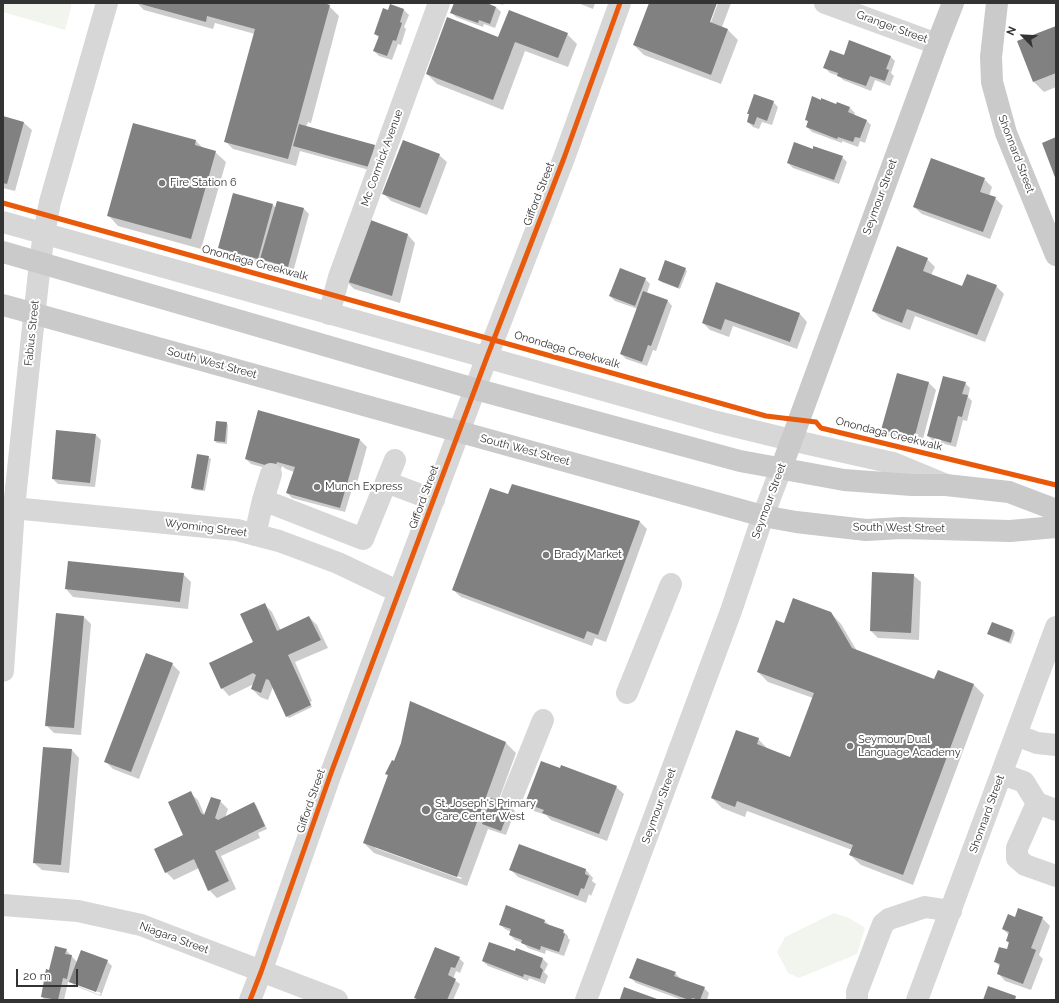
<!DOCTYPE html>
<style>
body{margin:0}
#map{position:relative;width:1059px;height:1003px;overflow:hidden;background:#fff;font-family:Raleway,sans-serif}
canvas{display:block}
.frame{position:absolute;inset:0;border:4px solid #333;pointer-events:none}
.north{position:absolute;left:1003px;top:16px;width:40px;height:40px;-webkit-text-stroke:3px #fff;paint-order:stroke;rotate:294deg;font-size:11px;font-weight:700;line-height:16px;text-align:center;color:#333}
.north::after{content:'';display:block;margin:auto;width:14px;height:18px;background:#333;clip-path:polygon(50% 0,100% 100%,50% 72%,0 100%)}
.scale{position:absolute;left:16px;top:969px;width:62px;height:18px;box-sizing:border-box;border:2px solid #333;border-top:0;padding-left:5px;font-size:12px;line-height:14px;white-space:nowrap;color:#333;-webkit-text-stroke:3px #fff;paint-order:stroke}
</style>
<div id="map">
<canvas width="1059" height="1003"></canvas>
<div class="frame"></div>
<div class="north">N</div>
<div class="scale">20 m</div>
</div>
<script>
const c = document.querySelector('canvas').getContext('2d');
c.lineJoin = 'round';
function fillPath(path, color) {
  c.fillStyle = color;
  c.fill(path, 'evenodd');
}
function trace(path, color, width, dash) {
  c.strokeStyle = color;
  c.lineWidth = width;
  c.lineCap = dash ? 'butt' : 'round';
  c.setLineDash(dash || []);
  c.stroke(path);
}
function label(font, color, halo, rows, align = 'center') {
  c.font = font + ' Raleway,sans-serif';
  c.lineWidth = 4;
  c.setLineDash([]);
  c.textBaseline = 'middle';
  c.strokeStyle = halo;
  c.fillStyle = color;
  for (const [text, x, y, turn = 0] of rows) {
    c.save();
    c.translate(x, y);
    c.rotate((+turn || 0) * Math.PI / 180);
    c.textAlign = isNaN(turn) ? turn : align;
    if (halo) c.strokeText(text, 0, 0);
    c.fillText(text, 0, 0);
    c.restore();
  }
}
fillPath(new Path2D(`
 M3 3H72L65 30 3 12Z
 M834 913 849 918 865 928 857 954 799 978 788 973 777 952 785 937Z`), '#f1f5ed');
fillPath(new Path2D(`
 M137 3H320L329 6 339 16 311 123 308 122 306 127 374 146 379 151 373 171 300 151 296 166 233 149 225 141 255 34 215 23 213 29 144 10Z
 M455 3H484L496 7 501 12 495 28 484 24 483 27 456 17 451 12Z
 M497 3H504L503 5Z
 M578 3H595L593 9Z
 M650 3H716L707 26 709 27 718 3H731L722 27 728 30 738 40 721 84 644 55 634 45Z
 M391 5 404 10 409 15 404 27 406 29 401 45 398 44 392 60 379 56 374 51 379 38 375 34 389 11Z
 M1056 27V87L1044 92 1034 82Z
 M567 34 577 44 568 67 525 51 503 110 437 84 427 74 499 38Z
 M845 56H890L895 61 891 73 894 76 890 86 875 80 871 91 843 80 839 76 830 73 825 68Z
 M773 102 778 107 772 125 762 122 759 129 753 127 748 122Z
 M850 108 855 113 854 116 866 120 871 125 865 143 860 141 858 147 842 141V143L812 132 807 127 809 122 806 119Z
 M3 117 24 123 32 130 15 191 3 188Z
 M196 141 203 148 215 152 226 162 201 249 118 226 108 215Z
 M439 155 447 162 427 215 391 201 384 194Z
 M842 157 847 162 839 184 793 168 788 163Z
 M984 179 992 187 989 196 995 198 1003 206 990 239 922 214 914 207Z
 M277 202 304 209 309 214 293 272 266 264 265 266 227 256 220 248 273 205 276 208Z
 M369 220 408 235 415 243 400 303 354 289 346 281Z
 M927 259 935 267 931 275 962 287 996 286 1004 294 985 342 915 316 910 330 881 319 873 311Z
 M685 269 687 271 680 289 661 282 659 280Z
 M645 279 650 284 647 293 668 301 672 306 656 351 653 350 647 366 626 359 621 354 638 309 615 301 610 296Z
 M717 284 800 314 807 322 797 349 733 326 729 337 710 330 703 323Z
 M928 382 936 390 921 446 890 437 882 430Z
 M965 383 970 388 968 397 972 401 967 421 963 420 956 447 933 441 928 436Z
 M259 412 360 440 367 447 355 490 352 489 345 512 292 498 287 493 294 472 286 469 282 466 280 472 251 464 246 459Z
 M226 423 228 425 227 444 217 443 215 441Z
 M96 435 101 440 95 487 58 484 53 479Z
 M208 457 211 459 205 491 195 490 192 487Z
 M513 485 640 522 647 529 606 642 595 638 592 646 461 597 453 590 509 496Z
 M183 574 191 582 188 609 73 597 66 589Z
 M913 575 921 582 919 640 878 638 871 631Z
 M264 604 272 612 281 631 309 617 317 625 328 648 295 662 312 701 310 702 312 707 289 718 287 716 273 687 268 700 260 697 252 689 254 684 229 696 222 688 254 643Z
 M831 613 841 624 857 651 935 680 938 672 974 685 984 695 913 885 861 865 850 855 852 850 747 811 745 817 722 808 712 798 758 739 768 749 791 758 813 698 768 682 758 672 785 624Z
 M84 617 91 624 81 735 54 733 46 725Z
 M992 623 1013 630 1015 633 1011 644 991 636 989 634Z
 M172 664 180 672 139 779 113 769 105 761Z
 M411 702 506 743 516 753 498 802 510 806 515 811 506 835 488 829 467 886 374 853 364 843 389 776 386 774 395 762 402 744ZM375 846 462 878 461 879 375 848Z
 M72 750 79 758 69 873 42 870 34 863Z
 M561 770 616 787 624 794 607 841 551 820 546 815 534 811 526 803Z
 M190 793 198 800 205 816 220 801 228 809 225 818 254 803 256 805 267 829 258 833 260 838 221 856 236 889 217 898 209 890 199 868 174 880 166 872 185 836Z
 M520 845 586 870 593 878 592 881 596 884 591 896 589 894 586 903 518 877 510 869Z
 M507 906 545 921 550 926 563 931 568 936V938L570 940 564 956 546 950 545 954 528 948 523 943 515 940 510 935 511 932 505 929 500 924Z
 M1016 918H1042L1050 926 1039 955 1043 959 1031 990 1005 981 998 973 1000 967 995 961 1007 951 1010 944 1007 941 1009 935 1003 929Z
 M516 949 543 959 548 964 544 972 548 976 545 984 529 978 528 981 488 966 483 961 515 952Z
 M66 950 78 963 107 961 112 966 101 996 75 986 72 983 68 982 64 1000H45L42 997 50 971ZM75 983 101 993 100 995 75 985Z
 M459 958 464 963 460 973 456 971 453 979 460 984 453 1000H418L415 997Z
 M675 973 680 978 679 979 704 988 709 993 707 1000H682L636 983 631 978Z`), '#0003');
fillPath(new Path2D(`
 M137 3H324L330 5 288 159 224 142 255 29 207 16 206 22Z
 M454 3H487L496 7 490 24 479 20 478 23 450 13Z
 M649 3H717L710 22 728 29 711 75 633 45Z
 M390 4 404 9 400 22 402 23 396 41 393 40 387 56 373 51 379 36 374 34 383 8 388 10Z
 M509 10 568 33 558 58 515 42 493 100 426 74 447 17 498 37Z
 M1056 26V73L1033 82 1017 41Z
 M849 40 891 56 886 69 889 70 885 81 870 76 866 86 837 76 838 73 823 68 830 50 844 55Z
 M754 94 774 101 767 121 757 117 754 125 747 122 749 114H747Z
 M812 96 821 100V98L836 104 837 102 850 107 848 112 867 120 860 138 855 137 853 142 838 137 837 139 806 127 808 121 805 120Z
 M3 116 24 122 7 184 3 183Z
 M133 123 196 140 195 145 216 151 191 239 107 216Z
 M299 124 375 145 369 167 293 146Z
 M1056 137V180L1042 143Z
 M403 140 440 154 420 208 382 194Z
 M794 142 813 149V146L843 156 834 180 787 163Z
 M931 158 985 178 980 192 996 197 983 232 913 207Z
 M233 193 273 204 258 259 218 248Z
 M277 201 304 208 288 267 260 259Z
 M368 219 408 234 392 296 345 281Z
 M897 246 928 258 923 271 962 286 967 274 997 285 977 335 907 309 902 323 872 311Z
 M665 260 686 268 678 288 658 280Z
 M620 268 646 278 635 306 609 296Z
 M716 282 800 313 790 342 725 319 721 330 702 323Z
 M643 291 668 300 651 346 648 345 642 362 620 354Z
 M897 373 929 382 914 439 881 430Z
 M943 376 966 382 962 394 968 395 962 417 958 416 951 443 927 436Z
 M258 410 360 439 340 508 286 493 295 467 277 462 275 468 245 459Z
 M216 421 227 422 225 442 214 441Z
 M56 430 96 434 90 483 52 479Z
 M197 454 209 456 203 490 191 488Z
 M512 484 640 521 598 635 587 631 584 639 452 590 490 488 508 494Z
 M68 561 184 573 180 602 65 589Z
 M872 572 914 574 911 633 870 631Z
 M793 598 831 612 852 648 934 679 938 670 974 684 903 875 849 855 853 845 737 801 735 807 711 798 736 730 759 738 757 744 790 757 814 693 757 672 776 620 784 623Z
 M265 603 277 631 309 616 321 640 288 655 311 705 286 717 269 680 266 679 261 693 251 689 256 675 253 673 221 689 209 663 253 642 240 614Z
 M56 613 84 616 74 728 45 726Z
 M992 622 1013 630 1009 642 987 634Z
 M146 653 173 663 131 772 104 762Z
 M410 701 506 742 457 877 363 843 388 775 385 774 392 760 394 761 401 743Z
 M43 747 72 749 61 865 33 863Z
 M541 761 560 768 561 765 617 786 599 834 542 813 544 810 525 803Z
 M191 791 201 813 204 815 211 797 221 800 215 818 218 820 254 802 265 826 215 851 229 881 208 891 194 859 165 873 154 849 183 835 168 802Z
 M491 798 511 805 501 831 482 824Z
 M519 844 586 869 585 874 589 876 584 889 581 888 578 896 509 870Z
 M506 905 545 920 544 923 564 930 563 933 565 934 559 952 541 946 540 950 521 943 522 940 509 935 511 929 499 925Z
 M1018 908 1043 917 1031 948 1036 950 1023 984 997 974 1000 964 994 962 999 947 1007 949 1009 942 1006 941 1009 932 1002 929 1008 914 1015 917Z
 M489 942 515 951 516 948 543 958 540 967 543 970 540 979 524 974 523 977 482 961Z
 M55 946 67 949 65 954 72 955 67 979 63 978 58 1000 41 997 46 969 49 970Z
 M435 947 460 957 455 968 451 967 448 975 456 979 447 1000H420L414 998Z
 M81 950 108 960 96 992 69 982Z
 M637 958 676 972 674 976 705 987 700 1000 692 998 691 1000H689L629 978Z
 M988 986 1016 996 1015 1000H983Z
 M624 987 660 1000H622L620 999Z`), '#818181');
trace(new Path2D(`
 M825 3 937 44
 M3 222 717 422 791 440 893 463 946 485
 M329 314 339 277 439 3
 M386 482 434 500
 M263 500 271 474
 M3 507 237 530 279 541 338 563 399 592
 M255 535 263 500 363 539 395 460
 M3 671 14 508 32 336 40 263 44 233 50 202 107 3
 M627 693 671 584
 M1016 735 1037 743 1056 745
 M1002 774 1024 782 1037 803 1056 810
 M512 797 543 720
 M1037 803 1017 848V858L1025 865 1056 876
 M3 905 78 911 141 925 337 1000
 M250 1000 261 972 331 773 487 357 564 158 620 3
 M586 1000 731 611 763 516 781 469
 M857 1000V992L883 924 889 919 925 907 951 911
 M917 1000 1056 627`), '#d7d7d7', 22);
trace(new Path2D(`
 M997 3 991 57 992 82 1006 133 1056 255
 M3 252 475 389 740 461 844 480 912 485H946L1009 492 1056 510
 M3 305 763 516 796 522 866 530 902 528 1010 531 1056 527
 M781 469 937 44 953 3`), '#cacaca', 22);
trace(new Path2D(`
 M3 203 766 416 816 422 821 428 1056 485
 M250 1000 261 972 331 773 487 357 564 158 620 3`), '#e8590c', 5);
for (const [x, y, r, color] of [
 [162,183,4,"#7a7a7a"],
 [317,487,4,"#7a7a7a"],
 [546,555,4,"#7a7a7a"],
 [850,746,4,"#7a7a7a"],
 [426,810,5,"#7a7a7a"]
]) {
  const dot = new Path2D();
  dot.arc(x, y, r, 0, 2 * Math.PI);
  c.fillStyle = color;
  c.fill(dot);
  trace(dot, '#fff', 1.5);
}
label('11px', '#333', '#fff', [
 ["Granger Street",892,27,20],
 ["Shonnard Street",1016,154,69],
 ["Mc Cormick Avenue",382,158,-70],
 ["Gifford Street",539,194,-69],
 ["Seymour Street",880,197,-70],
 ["Onondaga Creekwalk",255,263,15],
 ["Fabius Street",32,333,-84],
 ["Onondaga Creekwalk",567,350,16],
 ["South West Street",212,363,15],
 ["Onondaga Creekwalk",889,434,14],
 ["South West Street",525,450,15],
 ["Gifford Street",424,497,-70],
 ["Seymour Street",769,501,-70],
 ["Wyoming Street",206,528,7],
 ["South West Street",899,528,1],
 ["Gifford Street",311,801,-71],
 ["Seymour Street",659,806,-70],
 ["Shonnard Street",987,814,-70],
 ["Niagara Street",174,938,20]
]);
label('11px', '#333', '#fff', [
 ["Fire Station 6",170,183],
 ["Munch Express",325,487],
 ["Brady Market",554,555],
 ["Seymour Dual",858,740],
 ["Language Academy",858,753],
 ["St. Joseph's Primary",435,804],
 ["Care Center West",435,817]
], 'left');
</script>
